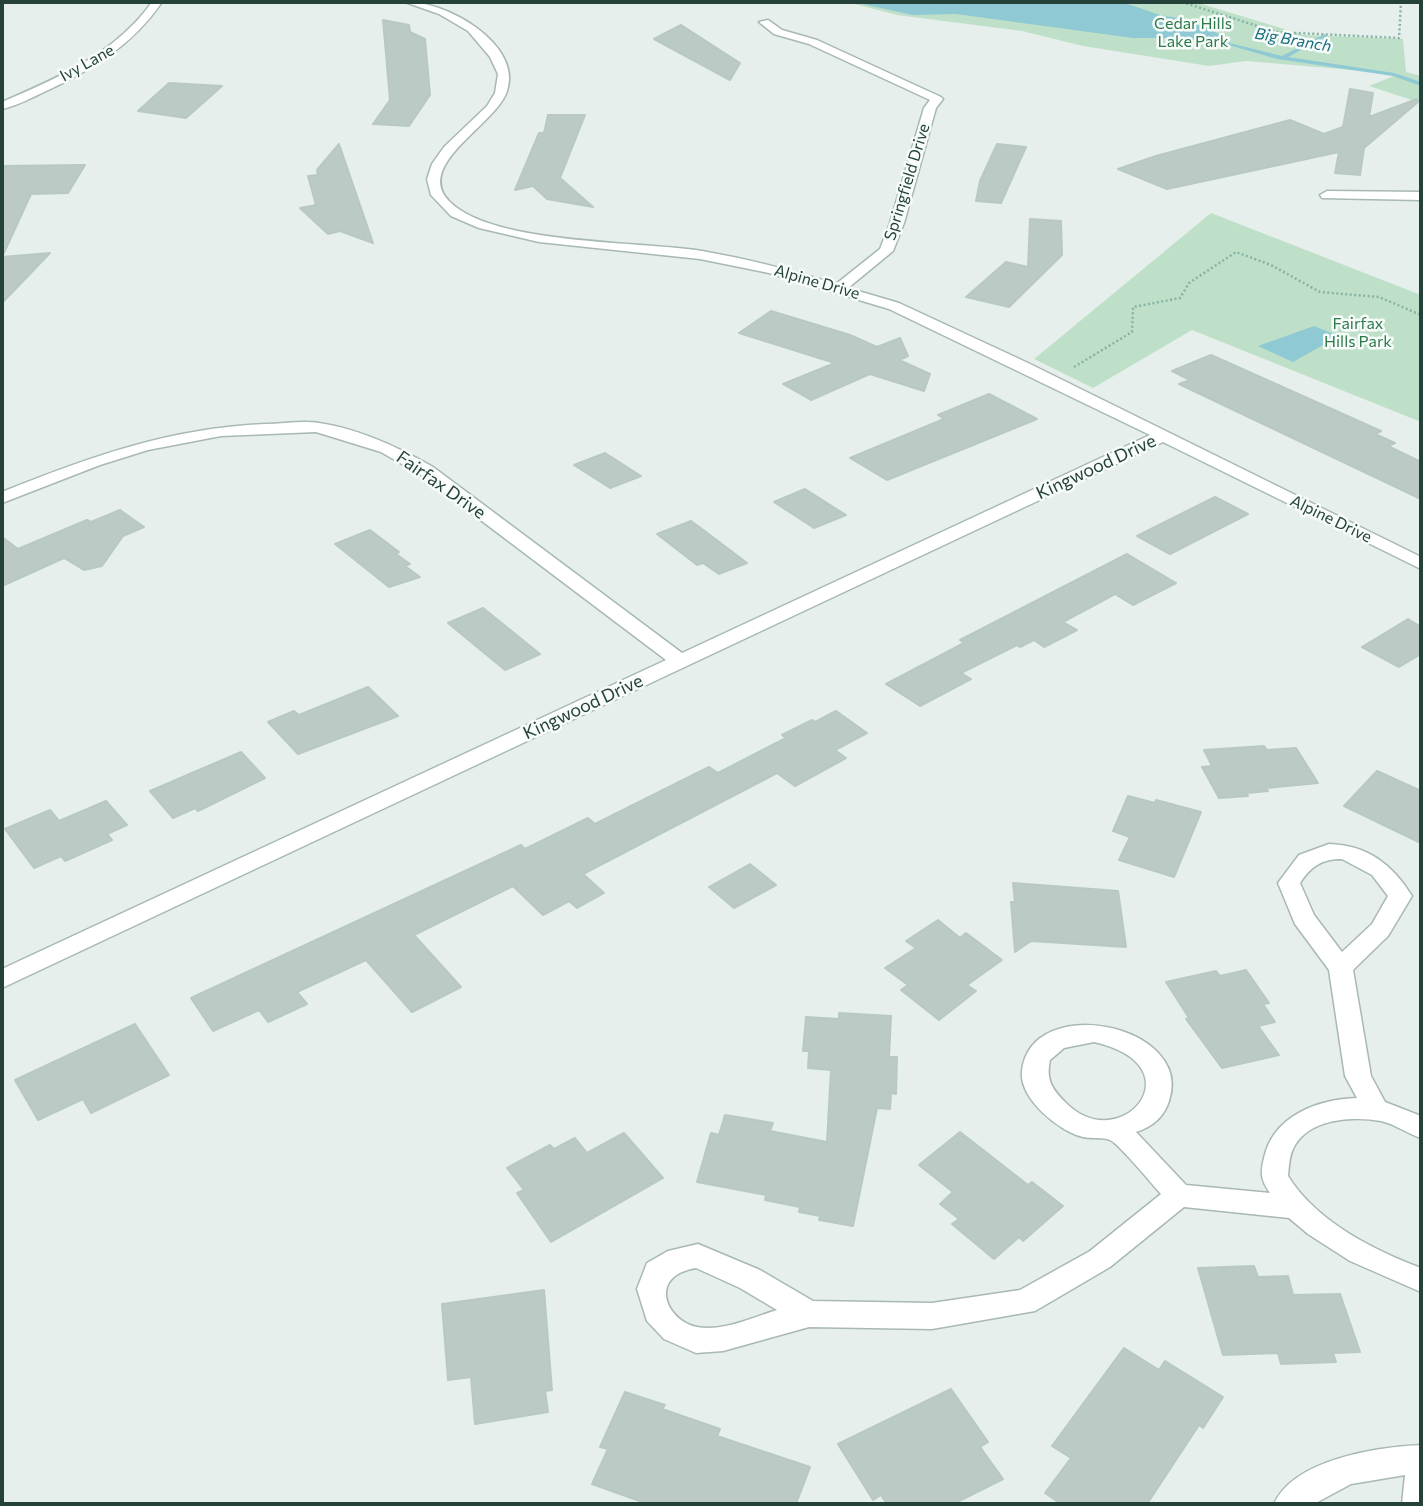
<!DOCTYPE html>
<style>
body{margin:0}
#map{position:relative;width:1423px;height:1506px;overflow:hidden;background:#e6efeb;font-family:Commissioner,sans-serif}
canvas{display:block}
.frame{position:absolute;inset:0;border:4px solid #24423a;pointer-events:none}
</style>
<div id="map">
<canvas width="1423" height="1506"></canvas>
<div class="frame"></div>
</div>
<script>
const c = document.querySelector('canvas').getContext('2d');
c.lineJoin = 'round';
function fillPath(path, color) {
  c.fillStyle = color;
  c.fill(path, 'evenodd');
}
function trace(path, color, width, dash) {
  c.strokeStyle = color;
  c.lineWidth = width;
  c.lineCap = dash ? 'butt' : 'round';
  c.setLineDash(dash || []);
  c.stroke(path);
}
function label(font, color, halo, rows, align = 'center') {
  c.font = font + ' Commissioner,sans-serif';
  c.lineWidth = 5;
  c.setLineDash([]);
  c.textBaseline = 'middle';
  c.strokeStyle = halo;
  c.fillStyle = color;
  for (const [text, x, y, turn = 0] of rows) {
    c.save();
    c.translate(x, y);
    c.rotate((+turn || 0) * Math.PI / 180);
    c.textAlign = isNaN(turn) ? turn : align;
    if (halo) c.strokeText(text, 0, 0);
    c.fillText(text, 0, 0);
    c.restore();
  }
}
fillPath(new Path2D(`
 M847 2H1195L1304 35 1403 39 1406 72 1421 76V103L1369 86 1399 74 1246 61 1209 66 1083 46 1022 31 897 15Z
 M1211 213 1421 295V422L1192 330 1093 388 1034 359Z`), '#bfe0c8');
fillPath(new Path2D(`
 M854 2H1122L1160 15 1183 19 1210 29 1228 39 1229 43 1207 44 1176 38H1133L956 14 912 15Z
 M1314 326 1339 336 1293 362 1258 346Z`), '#8ec9d4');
fillPath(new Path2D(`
 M1325 34 1327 36 1288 57 1394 73 1421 82V86L1393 76 1277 59 1215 41 1217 40 1282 56Z`), '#8ec9d4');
const building = new Path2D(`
 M383 20 409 25 410 32 425 39 430 95 409 126 373 124 390 100Z
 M681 25 740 63 730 80 654 39Z
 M169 83 222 86 186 118 138 111Z
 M1350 89 1373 93 1369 117 1417 99 1418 102 1364 148 1360 175 1335 173 1339 152 1167 189 1118 169 1156 156 1290 120 1324 134 1343 127Z
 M548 115H585L560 178 593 207 547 199 533 186 515 190 539 133H544Z
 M339 144 373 243 340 231 328 234 300 208 316 205 308 176 318 175 317 170Z
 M997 144 1026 147 1001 203 976 201 980 181Z
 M85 165 68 193 31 194 2 257V166Z
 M1030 219 1061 221 1062 255 1009 307 966 297 1006 262 1028 267Z
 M50 253 2 303V257Z
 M771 311 850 335 877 347 900 338 908 356 899 360 930 374 924 391 870 374 811 400 783 384 835 363 739 333Z
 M1211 355 1381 431 1375 434 1395 443 1388 446 1421 462V499L1179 384 1190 380 1172 371Z
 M989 394 1037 419 887 480 850 458 944 419 938 415Z
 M605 453 641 476 610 488 574 465Z
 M805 489 846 515 814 528 774 502Z
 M1215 497 1248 514 1170 554 1137 536Z
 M120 510 144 527 123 536 102 566 84 570 64 558 2 586V537L18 549 87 520 91 522Z
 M691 521 706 532 747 563 719 574 703 563 697 565 657 534Z
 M370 530 399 552 396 554 410 564 405 566 420 577 389 587 335 544Z
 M1127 554 1176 583 1133 605 1115 594 1063 622 1077 630 1044 647 1034 640 1020 647 1017 645 961 673 971 679 920 706 886 684 964 643 960 640Z
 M483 608 540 654 505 670 448 623Z
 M1408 619 1421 627V654L1399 667 1362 647Z
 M368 687 398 716 298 754 268 722 294 711 299 715Z
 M836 711 867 733 835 750 846 758 795 786 777 773 583 874 604 893 577 908 569 901 543 915 513 886 414 935 461 987 412 1012 366 960 297 992 307 1004 268 1022 259 1010 213 1031 191 998 521 845 525 849 588 818 595 824 709 767 718 773 786 738 782 735 812 720 815 722Z
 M1264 746 1267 750 1296 748 1318 783 1266 788 1268 791 1247 793 1248 796 1219 798 1202 767 1212 766 1204 750Z
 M241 752 265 778 198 811 195 808 173 818 150 791Z
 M1377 771 1421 791V843L1344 806Z
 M1128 796 1155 803 1156 800 1201 812 1174 877 1119 860 1130 837 1113 831Z
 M106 801 127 825 107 834 112 840 65 861 61 856 34 868 5 829 50 810 59 821Z
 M750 864 776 885 734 908 709 887Z
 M1013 883 1118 891 1126 947 1031 941 1015 952 1011 902H1015Z
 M938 920 960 938 966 933 1002 960 967 985 976 991 939 1020 901 990 908 985 885 968 916 948 906 941Z
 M1246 970 1269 1003 1263 1004 1275 1022 1258 1026 1279 1055 1222 1068 1186 1019 1189 1018 1166 982 1216 971 1220 976Z
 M839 1013 891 1016 889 1057H897L896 1094 891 1093 890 1109 877 1108 853 1226 819 1220 820 1216 799 1212 800 1207 765 1200 766 1195 697 1182 711 1133 719 1135 725 1115 773 1123 770 1131 827 1142 831 1070 808 1068 809 1051H803L806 1017 839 1019Z
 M135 1024 169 1075 91 1113 83 1099 38 1120 15 1080Z
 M960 1132 1028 1185 1032 1182 1063 1206 1023 1241 1019 1237 994 1259 952 1224 959 1219 940 1204 953 1192 919 1165Z
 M624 1133 663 1178 551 1242 517 1193 524 1190 507 1168 550 1145 554 1149 575 1138 587 1153Z
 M1254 1266 1258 1277 1288 1276 1293 1295 1340 1294 1360 1352 1333 1353 1336 1362 1281 1364 1278 1353 1223 1355 1198 1268Z
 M544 1290 552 1390 545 1391 548 1412 475 1424 471 1377 448 1380 442 1304Z
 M1124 1348 1159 1370 1165 1361 1223 1397 1203 1428 1199 1425 1147 1504H1061L1045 1493 1071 1458 1052 1446Z
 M951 1389 988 1442 980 1447 1003 1479 953 1504H887L881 1495 873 1500 838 1444Z
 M625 1392 665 1405 662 1409 720 1429 717 1436 810 1467 796 1504H648L592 1484 608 1449 600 1447Z`);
fillPath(building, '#bbcac4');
trace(building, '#b8c9c2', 2);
const minor = new Path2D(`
 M152 2H162C132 46 90 71 42 93 29 99 16 106 2 109V102C58 78 116 53 152 2Z
 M405 2C445 0 523 44 507 91 497 124 412 165 450 202 494 245 640 241 702 251 748 259 791 270 836 284L880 249 890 223 924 108 930 100 809 44 774 34 759 22 768 20 782 30 817 40 941 97 943 99 936 108 904 223 893 251 848 288 899 303 1028 363 1421 557V569L1163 442 2 988V969L666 660 421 475 381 452 316 432 221 436 148 450 100 465 2 503V492C89 457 170 428 265 424 282 424 302 420 319 423 359 429 398 447 433 467L682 653 1150 435 889 309 769 273 700 259 539 242 479 228 451 216 431 195 427 179 432 164 444 147 487 106 495 93 498 74 490 57 468 31 439 14Z
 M1327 191 1421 192V200L1322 198 1320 195Z
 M1329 844C1367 845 1392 864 1412 896L1388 936 1353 970 1371 1076 1385 1102 1421 1116V1138C1408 1134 1395 1124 1381 1121 1353 1116 1307 1118 1293 1149 1289 1157 1289 1167 1288 1176 1316 1221 1373 1250 1421 1268V1292L1350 1261 1308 1234 1289 1218 1184 1207 1110 1267 1035 1311 932 1329 809 1327 723 1351 696 1353 664 1339 647 1321 637 1289 647 1263 668 1251 698 1244 760 1270 813 1301 932 1303 1020 1290 1090 1251 1161 1194C1152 1184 1119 1144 1110 1140 1102 1137 1092 1139 1083 1137 1059 1131 1019 1099 1022 1071 1031 991 1195 1025 1169 1101 1164 1117 1152 1127 1136 1132L1186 1185 1270 1193C1261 1180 1260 1173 1264 1158 1273 1116 1318 1099 1357 1098L1345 1076 1329 970 1295 924 1278 883 1299 855ZM1342 859 1372 875 1388 896 1372 924 1342 952 1314 915 1300 883C1311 866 1322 859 1342 859ZM1094 1042C1200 1066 1120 1159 1065 1102 1051 1088 1046 1079 1050 1060L1064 1048ZM696 1268 740 1288 777 1310C754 1317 722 1332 697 1327 666 1321 647 1276 696 1268Z
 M1421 1445V1504H1402L1405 1475 1351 1484 1314 1504H1274C1294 1459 1378 1447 1421 1445Z`);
trace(minor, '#a8b8b2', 3);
trace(new Path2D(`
 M1182 2 1276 32 1399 38 1401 2H1398
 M1074 367 1132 332 1133 307 1180 298 1189 283 1236 252 1271 265 1320 292 1379 297 1421 315`), '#86b3a5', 2.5, [2, 2.5]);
fillPath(minor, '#fff');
label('16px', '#2d7a4b', '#f7fbf9', [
 ["Cedar Hills",1193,24],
 ["Lake Park",1193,42],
 ["Fairfax",1358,324],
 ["Hills Park",1358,342]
]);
label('italic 16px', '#1c6f80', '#f7fbf9', [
 ["Big Branch",1293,40,10]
]);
label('16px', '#24423a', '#f7fbf9', [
 ["Ivy Lane",87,63,-29],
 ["Springfield Drive",907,182,-73],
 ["Alpine Drive",817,282,16],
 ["Alpine Drive",1331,519,26]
]);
label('18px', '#24423a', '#f7fbf9', [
 ["Kingwood Drive",1096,467,-25],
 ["Fairfax Drive",441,485,35],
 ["Kingwood Drive",583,707,-25]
]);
</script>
